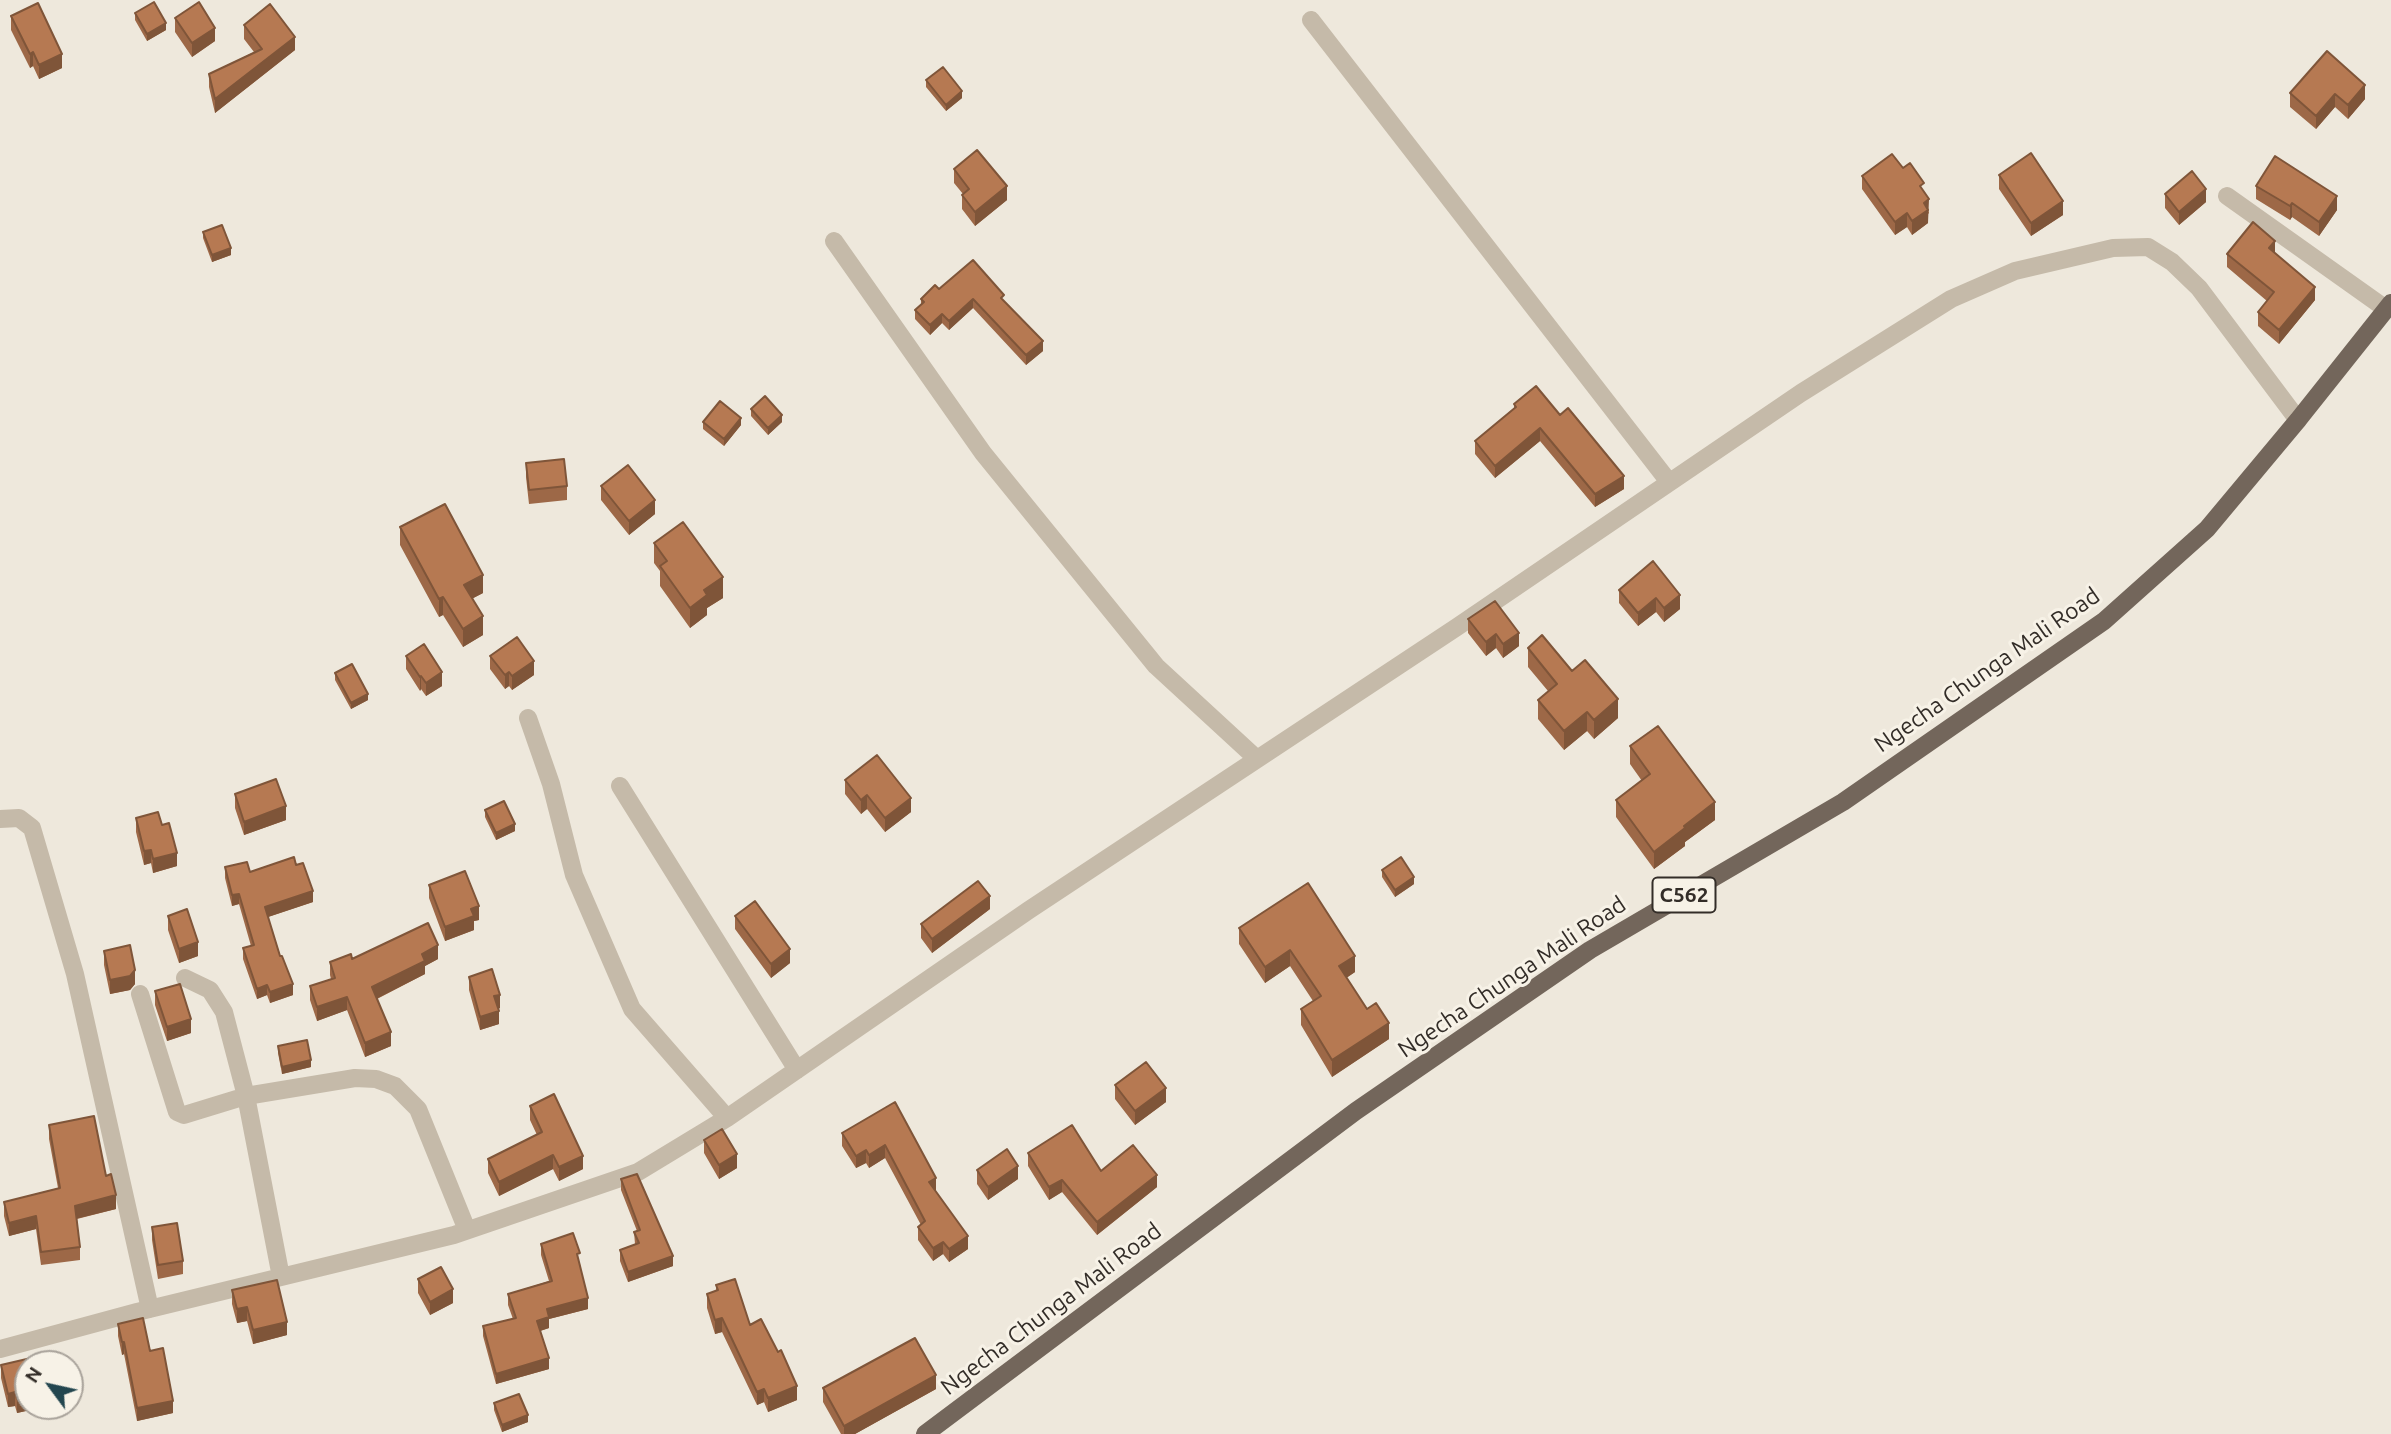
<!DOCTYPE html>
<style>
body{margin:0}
#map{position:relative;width:2391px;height:1434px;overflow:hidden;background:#eee8dc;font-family:Ubuntu,sans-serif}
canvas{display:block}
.north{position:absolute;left:14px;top:1350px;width:70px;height:70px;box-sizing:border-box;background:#f7f2e7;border:2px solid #a9a39b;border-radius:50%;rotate:303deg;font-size:19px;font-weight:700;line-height:28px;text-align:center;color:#332d28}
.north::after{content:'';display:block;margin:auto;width:24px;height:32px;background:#23464f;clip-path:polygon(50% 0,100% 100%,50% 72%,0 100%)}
</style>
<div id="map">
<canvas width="2391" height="1434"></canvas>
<div class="north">N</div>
</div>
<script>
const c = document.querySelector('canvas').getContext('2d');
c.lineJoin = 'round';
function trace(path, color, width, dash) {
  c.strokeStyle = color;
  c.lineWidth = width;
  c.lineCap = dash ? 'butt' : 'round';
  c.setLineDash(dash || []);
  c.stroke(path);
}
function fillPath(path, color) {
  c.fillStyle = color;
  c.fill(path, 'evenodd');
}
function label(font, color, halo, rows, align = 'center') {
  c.font = font + ' Ubuntu,sans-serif';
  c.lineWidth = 6;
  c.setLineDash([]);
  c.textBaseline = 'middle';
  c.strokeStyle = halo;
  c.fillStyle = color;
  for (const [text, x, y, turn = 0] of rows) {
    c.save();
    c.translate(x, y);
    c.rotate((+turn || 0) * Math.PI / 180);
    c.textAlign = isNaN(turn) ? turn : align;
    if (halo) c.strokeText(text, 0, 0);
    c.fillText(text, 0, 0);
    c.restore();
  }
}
trace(new Path2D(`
 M1311 20 1669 482
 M2227 196 2386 309
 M834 241 983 453 1156 666 1257 759
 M528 718 551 784 574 875 632 1009 727 1118
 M620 786 797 1070
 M0 819 19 818 32 828 75 974 150 1309
 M185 978 210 990 224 1012 246 1096 281 1277
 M140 994 177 1112 184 1115 246 1096 355 1078 376 1079 395 1086 418 1109 467 1230
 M0 1349 137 1312 454 1235 638 1172 727 1118 1029 910 1457 627 1801 393 1951 299 2015 271 2113 248 2148 247 2172 262 2199 288 2298 420`), '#c5baa9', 18);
trace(new Path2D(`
 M925 1434 1356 1111 1590 950 1843 802 2104 621 2207 529 2298 420 2391 303`), '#73665b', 18);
fillPath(new Path2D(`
 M135 13 166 30 147 41 135 20Z
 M11 16 62 68 39 79 33 66 30 68 11 30Z
 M175 18 215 41 192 57 175 32Z
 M244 25 295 50 215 113 209 87V74L254 52 244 39Z
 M926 80 962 98 946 111 926 87Z
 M2365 85V99L2348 119 2335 107 2316 129 2290 107V93Z
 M954 169 1007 200 975 226 962 209V195L963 194 954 183Z
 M1999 175 2063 215 2031 236 1999 189Z
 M1862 176 1924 192 1929 213 1928 214V223L1912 235 1907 227 1895 235 1862 189Z
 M2256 186 2337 210 2319 236 2292 217 2290 220 2256 199Z
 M2165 194 2206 202 2179 225 2165 208Z
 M203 232 231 255 212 262 203 238Z
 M2275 253 2315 300 2279 344 2258 326V312L2267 301 2227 267V254Z
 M939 289 1004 302 1043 351 1026 365 973 308 949 330 942 323 930 335 915 319V310L921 304V299Z
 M1514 404 1624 489 1595 507 1540 441 1495 478 1475 454V441L1514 408Z
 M751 409 782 422 768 435 751 416Z
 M703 422 741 425 724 446 703 429Z
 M526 463 567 486V500L529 504 526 477Z
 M601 486 655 514 629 535 601 500Z
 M400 527 483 593 473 598 483 635 463 647 443 615 439 617 400 545Z
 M654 543 723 598 707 608V615L690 628 660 586V571L654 563Z
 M1619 590 1680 595V609L1664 622 1656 612 1638 626 1619 603Z
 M1468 619 1519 646 1503 658 1496 648 1486 656 1468 633Z
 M1528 648 1572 671 1618 718 1594 739 1587 731 1564 750 1538 719V700L1548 691 1528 667Z
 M406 656 442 686 426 696 421 689 420 691 406 669Z
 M490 656 534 675 512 690 509 686 505 689 490 669Z
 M335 673 368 700 351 709 335 680Z
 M1630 746 1715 820 1685 842V846L1654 869 1616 817V800L1642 781 1630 764Z
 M845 780 911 812 885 832 867 809 861 814 845 794Z
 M235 794 286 820 244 835 235 808Z
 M485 810 515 831 496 840 485 817Z
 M136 818 162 825 177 866 153 873 151 863 144 865 136 832Z
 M225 867 250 872 313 902 268 917 293 995 270 1003 267 995 257 999 243 959V948L251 946 239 904 232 906 225 878Z
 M1382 870 1414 884 1395 897 1382 877Z
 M429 885 479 920 474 921V930L445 941 429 898Z
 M990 909 932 953 921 938V924Z
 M168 916 198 956 179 963 168 930Z
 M735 916 790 963 771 978 735 929Z
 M1239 928 1355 972 1346 978 1367 1009 1389 1039 1332 1077 1301 1025V1009L1313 1001 1290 966 1265 983 1239 944Z
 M104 951 135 984 130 990 110 994 104 965Z
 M352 959H438L425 966V974L377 999 391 1046 365 1057 347 1010 317 1021 310 1000V986L331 979 330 975V962Z
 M469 977 500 1008 498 1009 499 1024 480 1030 469 990Z
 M155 991 191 1033 167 1041 155 1005Z
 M278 1046 311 1067 282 1074 278 1053Z
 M1115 1085 1166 1102 1135 1125 1115 1099Z
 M895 1102 936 1190 935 1191 968 1249 949 1262 943 1254 933 1261 918 1240V1227L921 1225 885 1158 869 1168 866 1163 856 1168 842 1146V1133Z
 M530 1106 583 1169 559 1181 553 1169 499 1196 488 1173V1159L537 1135 530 1120Z
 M49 1125 106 1176 116 1209 77 1219 80 1247V1260L41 1265 36 1229 9 1236 4 1216V1202L58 1188 49 1139Z
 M704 1140 737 1168 719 1179 704 1153Z
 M1028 1153 1101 1171 1157 1187 1097 1235 1062 1192 1049 1200 1028 1166Z
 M977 1170 1018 1179 988 1200 977 1184Z
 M621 1179 673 1266 628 1282 620 1261V1250L635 1244 634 1232 637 1231 621 1190Z
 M152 1227 183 1261V1274L158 1279 152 1240Z
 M541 1244 580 1264 588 1309 549 1319V1328L540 1331 549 1369 496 1384 483 1336V1326L513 1319 508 1305V1294L549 1281 541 1255Z
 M418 1279 453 1303 430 1315 418 1293Z
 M716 1285 750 1325 797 1400 768 1412 764 1402 757 1405 722 1332 715 1334 707 1308V1294L716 1291Z
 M232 1290 287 1335 253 1344 247 1321 237 1323 232 1304Z
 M118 1324 173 1413 137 1421 124 1354 122 1355 118 1336Z
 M1 1365 39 1406V1408L17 1413 15 1406 8 1407 1 1378Z
 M823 1388 936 1389 855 1434H841L823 1402Z
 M494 1403 528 1422 502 1432 494 1410Z`), '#9d6847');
fillPath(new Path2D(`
 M166 23V30L147 41V34Z
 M215 28V41L192 57V43Z
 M295 37V50L215 113V99Z
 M33 52V66L30 68V54Z
 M62 54V68L39 79V65Z
 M2365 85V99L2348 119V105Z
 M962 91V98L946 111V105Z
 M2335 94V107L2316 129V116Z
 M1007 186V200L975 226V212Z
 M2206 189V202L2179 225V212Z
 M2337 196V210L2319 236V222Z
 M1929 199 1928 223 1912 235V221L1924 203Z
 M2063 201V215L2031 236V223Z
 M2292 203V217L2290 220V206Z
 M1907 213V227L1895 235V222Z
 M2275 241V255L2269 248Z
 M231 248V255L212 262V255Z
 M2315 287V300L2279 344V330Z
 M973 299V308L949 330V321Z
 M942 314V323L930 335V325Z
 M1043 341V351L1026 365V355Z
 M782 415V422L768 435V428Z
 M741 418V425L724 446V439Z
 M1540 428V441L1495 478V466Z
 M1624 476V489L1595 507V494Z
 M655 500V514L629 535V521Z
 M483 575V593L464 603V585Z
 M723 577V598L707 608V615L690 628V608L704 590Z
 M1680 595V609L1664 622V608Z
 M443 597V615L439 617V599Z
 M1656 598V612L1638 626V613Z
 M483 616V635L463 647V629Z
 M1519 633V646L1503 658V644Z
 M1496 634V648L1486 656V642Z
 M534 661V675L512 690V676Z
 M442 672V686L426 696V683Z
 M509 672V686L505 689V675Z
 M421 676V689L420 691V677Z
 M368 694V700L351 709V703Z
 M1618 699V718L1594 739V720Z
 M1587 712V731L1564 750V731Z
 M867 795V809L861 814V800Z
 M911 798V812L885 832V818Z
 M1715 802V820L1685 842V846L1654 869V852L1684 826Z
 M286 806V820L244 835V822Z
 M515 824V831L496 840V833Z
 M151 850V863L144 865V851Z
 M177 853V866L153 873V859Z
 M1414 877V884L1395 897V890Z
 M313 891V902L265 918V907Z
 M239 894V904L232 906V895Z
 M990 896V909L932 953V939Z
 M479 906V920L474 921V930L445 941V927L471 909Z
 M198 942V956L179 963V949Z
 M438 945V959L425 966V974L372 1001V987L422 954Z
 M790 949V963L771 978V964Z
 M1290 950V966L1265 983V967Z
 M1355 956V972L1339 983V966Z
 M135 970V984L130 990 110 994V980Z
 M293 984V995L270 1003V992Z
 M267 985V995L257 999V989Z
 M500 995V1008L494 1010V996Z
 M347 997V1010L317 1021V1007Z
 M499 1011V1024L480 1030V1017Z
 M191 1019V1033L167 1041V1027Z
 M1389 1023V1039L1332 1077V1060Z
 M391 1032V1046L365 1057V1043Z
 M311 1060V1067L282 1074V1067Z
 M1166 1088V1102L1135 1125V1111Z
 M885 1145V1158L869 1168V1155Z
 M866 1150V1163L856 1168V1156Z
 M737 1154V1168L719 1179V1165Z
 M553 1155V1169L499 1196V1182Z
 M583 1156V1169L559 1181V1167Z
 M1018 1166V1179L988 1200V1187Z
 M1157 1175V1187L1097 1235V1222Z
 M936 1178V1190L929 1195V1182Z
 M1062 1180V1192L1049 1200V1187Z
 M116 1195V1209L75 1219V1206Z
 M36 1216V1229L9 1236V1223Z
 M968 1236V1249L949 1262V1249Z
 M943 1242V1254L933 1261V1248Z
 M673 1256V1266L628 1282V1272Z
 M453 1289V1303L430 1315V1302Z
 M588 1298V1309L549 1319V1328L537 1332V1321L547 1309Z
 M247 1307V1321L237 1323V1309Z
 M722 1318V1332L715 1334V1320Z
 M287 1322V1335L253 1344V1330Z
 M122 1342H124V1354L122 1355Z
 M549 1358V1369L496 1384V1374Z
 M936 1375V1389L855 1434H844V1426Z
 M797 1386V1400L768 1412V1398Z
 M764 1389V1402L757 1405V1392Z
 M15 1392V1406L8 1407V1394Z
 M28 1397V1406H39V1408L17 1413V1399Z
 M173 1401V1413L137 1421V1408Z
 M528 1415V1422L502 1432V1425Z`), '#7f5539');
const building = new Path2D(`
 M154 2 166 23 147 34 135 13Z
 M199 2 215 28 192 43 175 18Z
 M38 3 62 54 39 65 33 52 30 54 11 16Z
 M270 4 295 37 215 99 209 74 262 49 244 25Z
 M2327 51 2365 85 2348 105 2335 94 2316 116 2290 93Z
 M943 67 962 91 946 105 926 80Z
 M977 150 1007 186 975 212 962 195 969 189 954 169Z
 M2031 153 2063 201 2031 223 1999 175Z
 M1892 154 1903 168 1910 163 1924 183 1920 186 1929 199 1924 203 1928 210 1912 221 1907 213 1895 222 1862 176Z
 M2275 156 2337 196 2319 222 2292 203 2290 206 2256 186Z
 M2192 171 2206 189 2179 212 2165 194Z
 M2253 222 2275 241 2269 248 2315 287 2279 330 2258 312 2274 292 2227 254Z
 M222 225 231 248 212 255 203 232Z
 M973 260 1004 295 1001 298 1043 341 1026 355 973 299 949 321 942 314 930 325 915 310 924 302 921 299 935 285 939 289Z
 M1536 386 1560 415 1568 408 1624 476 1595 494 1540 428 1495 466 1475 441 1516 407 1514 404Z
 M765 396 782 415 768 428 751 409Z
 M720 401 741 418 724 439 703 422Z
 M564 459 567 486 529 490 526 463Z
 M628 465 655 500 629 521 601 486Z
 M445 504 483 575 464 585 483 616 463 629 443 597 439 599 400 527Z
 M683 522 723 577 704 590 707 595 690 608 660 566 667 561 654 543Z
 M1653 561 1680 595 1664 608 1656 598 1638 613 1619 590Z
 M1495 601 1519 633 1503 644 1496 634 1486 642 1468 619Z
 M1542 635 1572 671 1585 660 1618 699 1594 720 1587 712 1564 731 1538 700 1557 684 1528 648Z
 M517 637 534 661 512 676 509 672 505 675 490 656Z
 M424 644 442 672 426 683 421 676 420 677 406 656Z
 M352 664 368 694 351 703 335 673Z
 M1658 726 1715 802 1684 826 1685 828 1654 852 1616 800 1650 774 1630 746Z
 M877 755 911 798 885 818 867 795 861 800 845 780Z
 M276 779 286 806 244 822 235 794Z
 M504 801 515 824 496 833 485 810Z
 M158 812 162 825 169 823 177 853 153 859 151 850 144 851 136 818Z
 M294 857 296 865 303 863 313 891 265 907 280 956H282L293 984 270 992 267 985 257 989 243 948 254 945 239 894 232 895 225 867 247 862 250 872Z
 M1401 857 1414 877 1395 890 1382 870Z
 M465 871 479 906 471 909 474 916 445 927 429 885Z
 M978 881 990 896 932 939 921 924Z
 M1308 883 1355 956 1339 966 1367 1009 1376 1003 1389 1023 1332 1060 1301 1009 1321 996 1290 950 1265 967 1239 928Z
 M755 901 790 949 771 964 735 916Z
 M187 909 198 942 179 949 168 916Z
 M428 923 438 945 422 954 425 961 372 987 391 1032 365 1043 347 997 317 1007 310 986 335 978 330 962 351 954 352 959Z
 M130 945 135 970 130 976 110 980 104 951Z
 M492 969 500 995 494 996 499 1011 480 1017 469 977Z
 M180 984 191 1019 167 1027 155 991Z
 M307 1040 311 1060 282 1067 278 1046Z
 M1146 1062 1166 1088 1135 1111 1115 1085Z
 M554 1094 583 1156 559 1167 553 1155 499 1182 488 1159 542 1132 530 1106Z
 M895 1102 936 1178 929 1182 968 1236 949 1249 943 1242 933 1248 918 1227 925 1221 885 1145 869 1155 866 1150 856 1156 842 1133Z
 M94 1116 106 1176 111 1174 116 1195 75 1206 80 1247 41 1252 36 1216 9 1223 4 1202 60 1188 49 1125Z
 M1072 1125 1101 1171 1133 1145 1157 1175 1097 1222 1062 1180 1049 1187 1028 1153Z
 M722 1129 737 1154 719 1165 704 1140Z
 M1007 1149 1018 1166 988 1187 977 1170Z
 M637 1174 673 1256 628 1272 620 1250 639 1243 634 1232 640 1230 621 1179Z
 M177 1223 183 1261 158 1265 152 1227Z
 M573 1233 580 1253 577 1254 588 1298 547 1309 549 1317 537 1321 549 1358 496 1374 483 1326 516 1318 508 1294 552 1281 541 1244Z
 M441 1267 453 1289 430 1302 418 1279Z
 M735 1279 750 1325 761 1319 778 1352 781 1350 797 1386 768 1398 764 1389 757 1392 722 1318 715 1320 707 1294 718 1290 716 1285Z
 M277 1280 287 1322 253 1330 247 1307 237 1309 232 1290Z
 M143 1318 150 1351 163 1348 173 1401 137 1408 124 1342H122L118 1324Z
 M915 1338 936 1375 844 1426 823 1388Z
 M31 1358 33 1364H28V1397L17 1399 15 1392 8 1394 1 1365Z
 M519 1394 528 1415 502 1425 494 1403Z`);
fillPath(building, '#b67952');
trace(building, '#7f5539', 2);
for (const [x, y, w] of [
 [1684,895,63]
]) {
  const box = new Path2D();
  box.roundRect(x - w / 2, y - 17.5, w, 35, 5);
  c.fillStyle = '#f7f2e7';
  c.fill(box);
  trace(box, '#332d28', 2);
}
label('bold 21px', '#332d28', null, [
 ["C562",1684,895]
]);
label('23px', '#332d28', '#f7f2e7', [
 ["Ngecha Chunga Mali Road",1987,670,-35],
 ["Ngecha Chunga Mali Road",1512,977,-34],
 ["Ngecha Chunga Mali Road",1051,1309,-37]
]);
</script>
